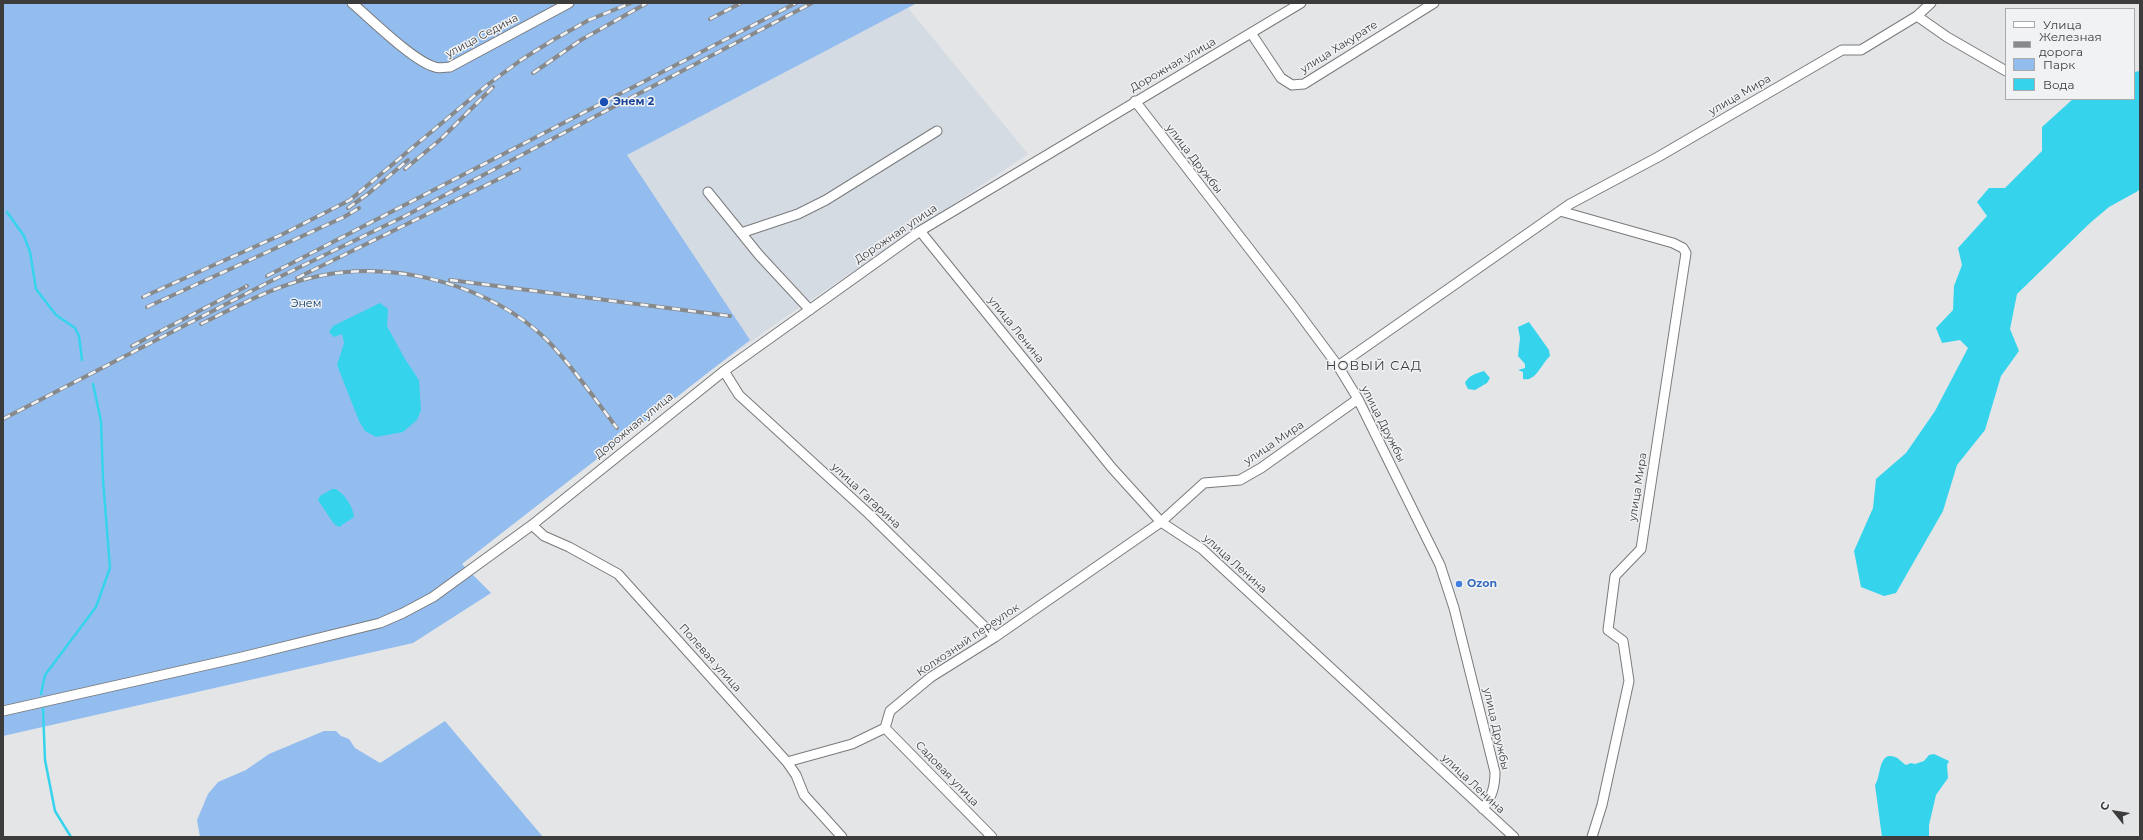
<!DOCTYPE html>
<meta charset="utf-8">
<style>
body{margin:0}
#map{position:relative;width:2143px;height:840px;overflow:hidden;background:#e3e5e7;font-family:Montserrat,sans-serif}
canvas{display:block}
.frame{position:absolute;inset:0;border:4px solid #3c3c3d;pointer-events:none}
.legend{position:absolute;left:2005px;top:8px;width:130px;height:92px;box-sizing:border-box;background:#f1f2f4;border:1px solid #a9a9ab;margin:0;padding:5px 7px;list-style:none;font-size:12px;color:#3c3c3d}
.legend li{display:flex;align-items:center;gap:8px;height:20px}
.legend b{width:20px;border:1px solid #a9a9ab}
.north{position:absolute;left:2095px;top:792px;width:40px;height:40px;-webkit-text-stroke:3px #f1f2f4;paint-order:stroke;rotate:300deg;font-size:11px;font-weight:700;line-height:16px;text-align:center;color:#3c3c3d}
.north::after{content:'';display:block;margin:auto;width:14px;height:18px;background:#3c3c3d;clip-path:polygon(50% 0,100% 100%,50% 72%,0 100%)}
</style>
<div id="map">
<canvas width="2143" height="840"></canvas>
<div class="frame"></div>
<ul class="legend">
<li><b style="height:5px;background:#fff"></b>Улица</li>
<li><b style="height:5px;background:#88898a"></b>Железная дорога</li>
<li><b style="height:11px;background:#93bdef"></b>Парк</li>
<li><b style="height:11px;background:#36d4ec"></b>Вода</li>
</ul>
<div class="north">С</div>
</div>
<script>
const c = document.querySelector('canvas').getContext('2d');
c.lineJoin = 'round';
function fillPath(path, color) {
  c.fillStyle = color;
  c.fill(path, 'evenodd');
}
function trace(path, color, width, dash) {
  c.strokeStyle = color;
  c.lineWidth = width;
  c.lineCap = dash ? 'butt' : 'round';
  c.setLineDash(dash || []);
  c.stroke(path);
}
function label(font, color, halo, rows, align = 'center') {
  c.font = font + ' Montserrat,sans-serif';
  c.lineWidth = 3;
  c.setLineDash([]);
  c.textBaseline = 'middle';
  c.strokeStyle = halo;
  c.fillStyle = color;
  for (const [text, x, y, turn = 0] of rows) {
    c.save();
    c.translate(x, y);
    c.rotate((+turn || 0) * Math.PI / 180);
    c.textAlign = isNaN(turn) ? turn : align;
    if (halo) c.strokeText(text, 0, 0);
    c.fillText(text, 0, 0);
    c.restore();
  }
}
fillPath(new Path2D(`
 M904 3 1028 154 784 318 536 495 351 193Z`), '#d4dbe3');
fillPath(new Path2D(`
 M3 3H917L627 155 750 340 462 564 491 593 413 643 3 736Z
 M445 721 543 837H200L197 820 208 794 218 782 246 770 269 754 324 731H336L341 736 349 739 355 748 380 763Z`), '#93bdef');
fillPath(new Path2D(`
 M2140 71V188L2138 191 2109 207 2090 223 2017 294 2010 329 2019 351 2001 376 1985 430 1957 465 1943 511 1896 593 1884 596 1861 587 1854 551 1873 508 1876 479 1906 453 1935 411 1968 348 1960 340 1942 343 1936 328 1953 310 1954 286 1962 265 1958 248 1987 216 1977 202 1989 188H2005L2042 151V127L2073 99H2134V72Z
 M380 303 388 309 387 326 405 359 419 380 421 410 417 420 403 432 376 437 365 431 359 421 337 365 344 343 342 334 334 337 329 332 333 326Z
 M1529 322 1549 350 1550 356C1541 364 1536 382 1523 379V372L1518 370 1525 368V364L1518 356 1520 338 1518 327Z
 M1484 371 1490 378 1487 383 1475 390 1468 389 1465 383C1469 375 1475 374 1484 371Z
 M332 489H336C345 495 353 506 354 517L339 527 334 524 318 500 320 496Z
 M1934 754 1949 761 1947 765 1948 778 1936 795 1929 825V837H1882L1875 785C1881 778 1878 750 1895 757 1899 758 1902 763 1906 765L1911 763 1915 764 1924 761 1929 755Z`), '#36d4ec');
trace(new Path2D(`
 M7 212 24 236 30 252 36 289 56 315 75 328 79 336 82 360
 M41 694 45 675 96 607 110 568 103 480 101 421 93 384
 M43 709 45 760 55 811 71 837`), '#36d4ec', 2.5);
const minor = new Path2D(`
 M352 3C371 19 413 61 435 67 439 69 446 67 450 67L569 3
 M1917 16 1947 37 2006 71
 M1251 33 1281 78 1292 85 1304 84 1434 3
 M1135 101 1292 304 1338 366 1358 399 1440 565 1454 608 1495 772C1495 787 1492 796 1483 809
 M708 192 759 255 810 310
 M1560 211 1673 243 1683 248 1686 253 1641 549 1615 576 1608 630 1623 641 1629 681 1602 805 1592 837
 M920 231 1112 468 1161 522 1202 549 1514 837
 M741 233 798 214 826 200 937 131
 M1338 366 1570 204 1658 157 1842 50H1861L1917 16 1931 3
 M724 371 739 395 869 514 995 637
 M532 525 544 536 569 547 618 574 787 762 796 775 804 795 842 837
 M3 711 242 657 380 623 403 613 433 597 532 525 724 371 920 231 1301 3
 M885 728 992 837
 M787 762 852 744 885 728 890 711 931 677 995 637 1161 522 1204 483 1240 480 1261 468 1358 399`);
trace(minor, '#797a7c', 11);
trace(minor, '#fff', 9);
const rail = new Path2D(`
 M710 19 741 3
 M533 73 581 40 647 3
 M405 169 441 139 493 87
 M348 208 369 193 408 160
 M267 276 796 3
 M297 278 519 169
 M450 280 730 316
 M143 297 283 234 350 200 486 86 521 60 553 40 589 20 631 3
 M147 307 344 217 359 208
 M201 324C238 306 278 284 319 276 396 260 490 285 547 340 573 367 594 398 617 428
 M132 346 247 286
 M3 419 265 284 405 216 812 3`);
trace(rail, '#88898a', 4);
trace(rail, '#f1f2f4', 2.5, [8]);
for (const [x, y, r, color] of [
 [604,102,5,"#1a4fb4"],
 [1459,584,4,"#3f7fe0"]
]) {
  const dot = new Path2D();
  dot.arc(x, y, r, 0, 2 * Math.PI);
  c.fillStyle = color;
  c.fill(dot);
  trace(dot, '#f1f2f4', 1.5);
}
label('11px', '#3c3c3d', '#f1f2f4', [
 ["улица Седина",482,36,-28],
 ["улица Хакурате",1339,47,-32],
 ["Дорожная улица",1173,65,-30],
 ["улица Мира",1740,95,-30],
 ["улица Дружбы",1194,159,52],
 ["Дорожная улица",896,234,-34],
 ["улица Ленина",1016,330,51],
 ["улица Дружбы",1383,424,63],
 ["Дорожная улица",634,426,-39],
 ["улица Мира",1274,443,-34],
 ["улица Мира",1638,487,-81],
 ["улица Гагарина",866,496,43],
 ["улица Ленина",1235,564,42],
 ["Колхозный переулок",968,640,-34],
 ["Полевая улица",710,658,48],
 ["улица Дружбы",1496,729,77],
 ["Садовая улица",947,774,46],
 ["улица Ленина",1473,784,43]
]);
label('bold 11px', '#164399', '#f1f2f4', [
 ["Энем 2",613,102]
], 'left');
label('11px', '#00305e', '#f1f2f4', [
 ["Энем",306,304]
]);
label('bold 11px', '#366cbe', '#f1f2f4', [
 ["Ozon",1467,584]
], 'left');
c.letterSpacing = '1px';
label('13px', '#3c3c3d', '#f1f2f4', [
 ["НОВЫЙ САД",1374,366]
]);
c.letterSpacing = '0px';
</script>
